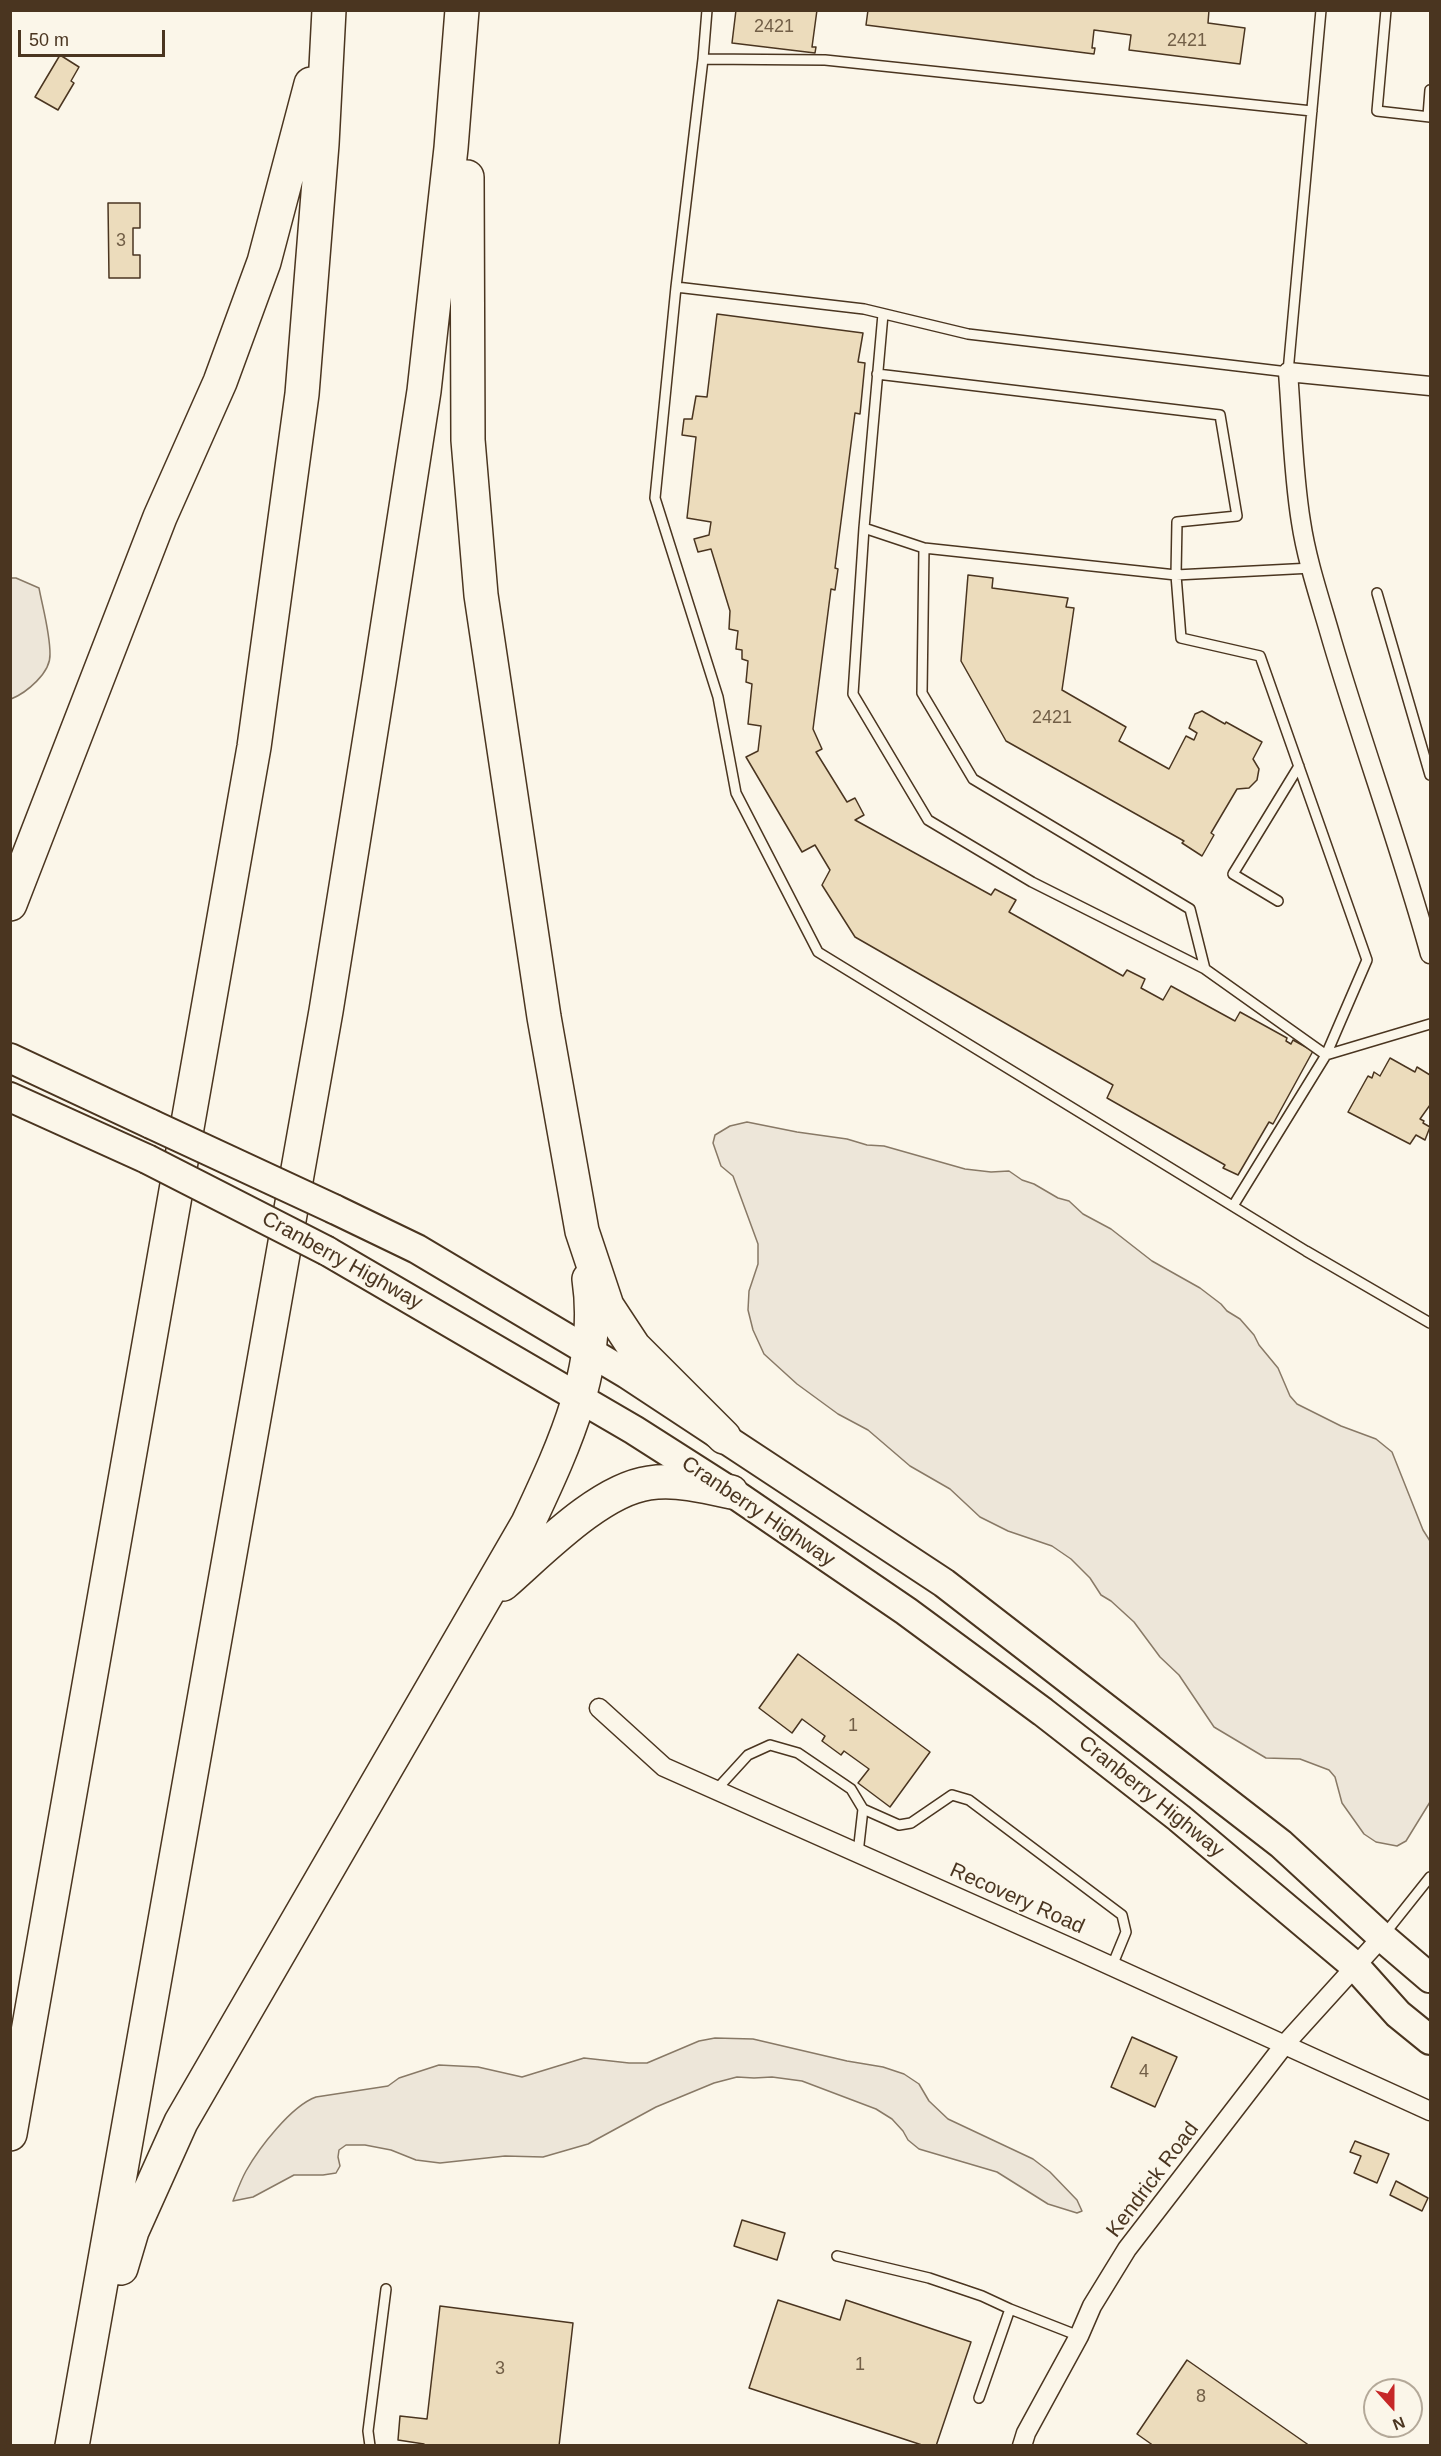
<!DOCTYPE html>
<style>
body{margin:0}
#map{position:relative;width:1441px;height:2456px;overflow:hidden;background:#fbf6e9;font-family:Helvetica,sans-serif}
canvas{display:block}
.frame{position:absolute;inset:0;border:12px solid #4a3520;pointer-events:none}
.north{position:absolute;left:1363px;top:2378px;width:60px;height:60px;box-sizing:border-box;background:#fbf6e9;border:2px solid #b4a999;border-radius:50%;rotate:159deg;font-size:16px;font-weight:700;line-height:24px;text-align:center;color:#4a3520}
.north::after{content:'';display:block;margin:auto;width:21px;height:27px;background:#c62828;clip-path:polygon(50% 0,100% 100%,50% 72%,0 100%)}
.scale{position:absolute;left:18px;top:30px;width:147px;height:27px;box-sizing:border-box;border:3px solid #4a3520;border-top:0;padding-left:8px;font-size:18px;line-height:21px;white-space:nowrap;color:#4a3520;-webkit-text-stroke:4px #fbf6e9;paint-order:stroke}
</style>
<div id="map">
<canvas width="1441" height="2456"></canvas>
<div class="frame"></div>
<div class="north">N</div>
<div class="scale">50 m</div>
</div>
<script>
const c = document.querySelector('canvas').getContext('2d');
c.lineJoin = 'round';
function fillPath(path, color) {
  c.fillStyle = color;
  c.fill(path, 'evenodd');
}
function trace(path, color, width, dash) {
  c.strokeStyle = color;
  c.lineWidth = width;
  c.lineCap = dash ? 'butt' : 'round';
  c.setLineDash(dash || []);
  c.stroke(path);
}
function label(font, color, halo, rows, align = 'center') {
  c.font = font + ' Helvetica,sans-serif';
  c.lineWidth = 4.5;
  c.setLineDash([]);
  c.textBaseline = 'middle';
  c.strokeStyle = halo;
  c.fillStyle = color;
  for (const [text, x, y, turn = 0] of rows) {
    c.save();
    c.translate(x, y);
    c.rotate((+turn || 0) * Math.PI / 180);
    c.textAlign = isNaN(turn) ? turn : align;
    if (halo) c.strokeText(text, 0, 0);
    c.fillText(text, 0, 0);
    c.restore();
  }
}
const green = new Path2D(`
 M10 578H16L39 588C43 609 50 633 50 654 51 673 26 693 11 699Z
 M747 1122 797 1132 847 1139 867 1145 884 1146 965 1169 991 1172 1009 1171 1022 1180 1034 1184 1058 1198 1069 1201 1083 1214 1111 1229 1152 1261 1200 1288 1221 1304 1227 1311 1240 1319 1254 1335 1259 1345 1278 1368 1290 1396 1297 1404 1341 1426 1376 1439 1392 1452 1423 1530 1430 1541V1802L1406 1841 1397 1846 1376 1842 1364 1834 1342 1803 1335 1777 1329 1770 1300 1759 1266 1758 1214 1727 1179 1675 1160 1657 1134 1622 1111 1601 1101 1595 1090 1578 1071 1559 1052 1546 1008 1531 980 1517 950 1489 910 1466 868 1430 838 1414 797 1384 764 1354 753 1330 748 1310 749 1291 758 1264V1244L733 1176 721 1166 713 1143 715 1135 730 1126Z
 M715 2038 753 2039 847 2061 883 2067 904 2074 919 2084 929 2101 948 2119 1033 2159 1050 2172 1077 2200 1082 2211 1077 2213 1048 2204 997 2172 919 2149 908 2140 903 2131 892 2119 876 2109 802 2081 772 2077 754 2078 737 2077 714 2083 656 2107 588 2144 543 2157 505 2156 440 2163 416 2160 391 2150 365 2145H346L339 2150 338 2157 340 2166 336 2173 323 2175H294L253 2197 233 2201C237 2191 241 2180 246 2171 259 2148 291 2106 316 2097L388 2086 399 2078 439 2065 478 2067 522 2077 584 2058 629 2063H647L699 2041Z`);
fillPath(green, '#ede6d9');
trace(green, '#887966', 1.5);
const building = new Path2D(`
 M736 10H817L812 47H816L815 53 732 43Z
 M868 10H1209L1208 23 1245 28 1240 64 1129 50 1131 35 1094 30 1092 48H1095L1094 54 866 25Z
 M60 55 79 67 71 81 74 83 58 110 35 97Z
 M108 203H140V228H133V255H140V278H109Z
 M717 314 863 333 858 362 865 363 860 414 855 413 835 568 838 569 835 590 831 589 813 729 822 749 816 752 847 802 855 798 864 815 855 820 991 895 995 889 1016 900 1009 912 1123 976 1127 970 1145 979 1141 988 1163 1000 1171 986 1235 1021 1240 1012 1287 1038 1286 1041 1291 1044 1293 1040 1313 1051 1273 1124 1269 1122 1238 1175 1223 1168 1225 1165 1107 1098 1113 1085 855 937 822 885 830 870 815 845 802 852 746 757 758 751 761 726 748 724 752 684 746 682 748 661 742 659V650L736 649 738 631 729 629 730 611 711 549 698 552 694 539 709 535 711 522 687 518 696 437 682 435 684 419H692L696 396 707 397Z
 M968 575 993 578 992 588 1068 598 1066 607 1074 608 1062 690 1126 727 1119 741 1169 769 1186 736 1194 740 1197 733 1189 728 1195 714 1202 711 1225 724 1226 722 1262 742 1253 759 1259 769 1257 780 1249 788 1237 789 1211 833 1214 835 1202 856 1182 843 1184 841 1006 741 961 661Z
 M1390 1058 1415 1072 1417 1067 1430 1075V1105L1420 1119 1424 1121 1423 1123 1430 1127 1425 1140 1416 1135 1410 1144 1348 1112 1368 1076 1372 1078 1374 1072 1380 1076Z
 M798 1654 930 1752 890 1807 858 1783 869 1769 844 1751 841 1755 822 1741 825 1736 802 1719 792 1733 759 1708Z
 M1132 2037 1177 2057 1155 2107 1111 2087Z
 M1355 2141 1389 2154 1377 2183 1354 2173 1361 2156 1350 2152Z
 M1396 2181 1428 2198 1422 2211 1390 2195Z
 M742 2220 785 2233 777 2260 734 2246Z
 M778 2300 840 2320 846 2300 971 2342 936 2446H925L749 2388Z
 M440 2306 573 2323 559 2446H424V2444L398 2440 400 2416 427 2419Z
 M1187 2360 1310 2446H1154L1137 2434Z`);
fillPath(building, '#ecdcbc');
trace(building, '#4a3520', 1.5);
const service = new Path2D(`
 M1321 10 1288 372 968 334 864 309 676 287 655 498 718 697 736 793 818 952 1306 1251 1430 1323
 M1386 10 1377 111 1430 117
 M703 59 707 10
 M1428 116 1430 90
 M676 287 703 59 825 60 1312 111
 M883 314 864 528 924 548 1176 575 1312 568
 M864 528 853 694 928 820 1032 882 1205 969 1326 1055 1367 960 1260 656 1181 638 1176 575 1177 522 1237 516 1220 415 877 374
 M924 548 922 693 973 779 1190 909 1205 969
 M1377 593 1430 775
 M1278 901 1233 874 1299 766
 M1233 1206 1326 1055 1430 1024
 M716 1790 748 1755 770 1745 798 1753 851 1789 863 1809 858 1853
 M863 1809 899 1825 911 1823 952 1795 969 1800 1122 1915 1126 1932 1112 1966
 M1383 1936 1430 1877
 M837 2256 929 2278 982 2296 1010 2309 1079 2336
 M979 2398 1010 2309
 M370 2446 368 2431 386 2289`);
const minor = new Path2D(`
 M1430 386 1288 372C1292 422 1293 473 1301 522 1307 562 1321 602 1332 641 1363 746 1401 849 1430 954
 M599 1708 664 1767 1076 1950 1430 2111
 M1022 2446 1026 2433 1079 2336 1092 2306 1127 2249 1285 2044 1382 1937`);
const primary = new Path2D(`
 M10 1058 151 1124
 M10 1097 147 1159
 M334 1209 417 1249 627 1374 944 1583 1281 1844 1382 1937 1430 1978
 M327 1251 634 1430 739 1497 906 1611 1043 1712 1179 1818 1355 1966 1398 2014 1430 2040`);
const motorway = new Path2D(`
 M467 177 468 440 481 595 544 1017 582 1231 607 1306 634 1347 724 1437
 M10 904 160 517 220 382 264 262 311 84
 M503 1584C540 1552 599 1490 649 1483 676 1479 705 1486 731 1492
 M10 2134 254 747 302 394 322 144 329 10
 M121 2268 132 2231 181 2122 528 1523C564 1446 602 1366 589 1279
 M72 2446 326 1011 379 681 424 391 451 148 462 10`);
trace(service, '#4a3520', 12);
trace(minor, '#4a3520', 21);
trace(primary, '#4a3520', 32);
trace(motorway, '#4a3520', 36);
trace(service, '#fbf6e9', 9);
trace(minor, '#fbf6e9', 18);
trace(primary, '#fbf6e9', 28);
trace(motorway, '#fbf6e9', 33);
const primaryBridge = new Path2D(`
 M151 1124 334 1209
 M147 1159 327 1251`);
trace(primaryBridge, '#4a3520', 32, []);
trace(primaryBridge, '#fbf6e9', 28);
label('18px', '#725f47', null, [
 ["2421",774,27],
 ["2421",1187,41],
 ["3",121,241],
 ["2421",1052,718],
 ["1",853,1726],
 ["4",1144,2072],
 ["1",860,2365],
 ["3",500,2369],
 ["8",1201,2397]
]);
label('21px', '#4a3520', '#fbf6e9', [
 ["Cranberry Highway",342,1261,29],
 ["Cranberry Highway",758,1512,34],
 ["Cranberry Highway",1151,1797,39],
 ["Recovery Road",1017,1899,24],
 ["Kendrick Road",1153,2180,-53]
]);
</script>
